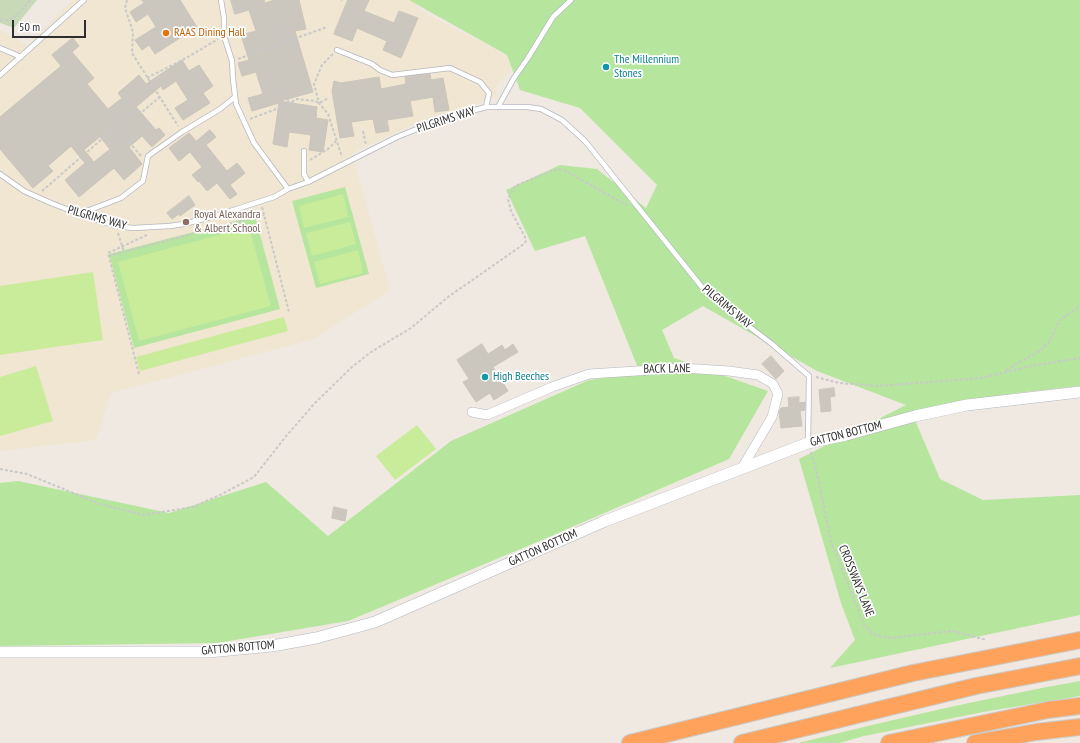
<!DOCTYPE html>
<style>
body{margin:0}
#map{position:relative;width:1080px;height:743px;overflow:hidden;background:#efe9e1;font-family:"PT Sans Narrow",sans-serif}
canvas{display:block}
.scale{position:absolute;left:12px;top:20px;width:74px;height:18px;box-sizing:border-box;border:2px solid #2e2e2e;border-top:0;padding-left:5px;font-size:12px;line-height:14px;white-space:nowrap;color:#2e2e2e;-webkit-text-stroke:3px #fff;paint-order:stroke}
</style>
<div id="map">
<canvas width="1080" height="743"></canvas>
<div class="scale">50 m</div>
</div>
<script>
const c = document.querySelector('canvas').getContext('2d');
c.lineJoin = 'round';
function fillPath(path, color) {
  c.fillStyle = color;
  c.fill(path, 'evenodd');
}
function trace(path, color, width, dash) {
  c.strokeStyle = color;
  c.lineWidth = width;
  c.lineCap = dash ? 'butt' : 'round';
  c.setLineDash(dash || []);
  c.stroke(path);
}
function label(font, color, halo, rows, align = 'center') {
  c.font = font + ' "PT Sans Narrow",sans-serif';
  c.lineWidth = 3.5;
  c.setLineDash([]);
  c.textBaseline = 'middle';
  c.strokeStyle = halo;
  c.fillStyle = color;
  for (const [text, x, y, turn = 0] of rows) {
    c.save();
    c.translate(x, y);
    c.rotate((+turn || 0) * Math.PI / 180);
    c.textAlign = isNaN(turn) ? turn : align;
    if (halo) c.strokeText(text, 0, 0);
    c.fillText(text, 0, 0);
    c.restore();
  }
}
fillPath(new Path2D(`
 M73 0H409L417 5 424 13 507 55 512 69 497 84 496 97 417 123 352 153 390 290 314 339 111 393 96 440 0 451V30L27 45Z`), '#f0e6d1');
fillPath(new Path2D(`
 M409 0H1080V386L1016 393 912 413 940 479 983 500 1080 495V615L830 668 855 640 841 603 799 459 906 405 817 371 703 306 662 330 674 358 768 391 729 459 542 540 348 621 217 643 0 646V483L18 481 169 513 266 482 328 536 451 441 589 380 640 373 585 236 535 251 506 190 560 165 597 169 646 208 657 185 580 108 520 90 507 55Z
 M345 187 369 274 316 288 292 201Z
 M255 216 280 309 134 348 109 254Z
 M1080 681V696L983 712 864 736 839 743H798C891 720 985 698 1080 681Z`), '#b6e59e');
fillPath(new Path2D(`
 M0 0H37L14 28 0 23Z`), '#c8d9b8');
fillPath(new Path2D(`
 M343 194 348 217 304 228 299 206Z
 M350 222 356 244 312 256 306 233Z
 M249 227 271 306 139 341 118 262Z
 M358 250 363 273 320 284 314 262Z
 M93 272 103 340 0 355V286Z
 M284 317 288 331 140 371 136 357Z
 M36 366 53 421 0 436V377Z
 M417 425 436 449 395 480 376 456Z`), '#c9ec9a');
const building = new Path2D(`
 M142 0H180L197 27 155 54 149 45 142 50 135 40 156 27 148 14 136 22 130 12 144 3Z
 M231 0H264L265 3 275 0H299L306 29 295 31 313 92 280 101 317 107 316 118 328 120 323 152 309 150 311 135 289 132 287 147 273 144 279 103 252 111 248 98 263 94 256 72 242 76 238 63 249 60 241 35 256 31 249 10 235 14Z
 M348 0H369L364 11 394 23 399 11 418 18 401 58 383 50 387 41 357 28 352 41 334 34Z
 M73 38 79 46 72 52 94 78 87 84 108 109 122 98 118 93 139 75 146 84 182 60 189 71 199 65 213 86 203 93 210 103 183 120 175 108 188 100 176 81 163 90 161 86 136 107 156 130 159 128 165 135 152 147 142 136 129 147 142 164 124 180 114 168 79 197 65 180 85 163 71 146 48 166 53 171 33 188 0 149V117L61 66 52 55ZM100 137 110 149 94 162 84 150Z
 M430 74 431 80 443 78 449 110 435 112 433 97 410 101 413 116 387 120 389 131 376 133 373 119 351 122 354 136 340 138 332 91 334 81 341 83 379 77 381 89 406 84 405 77Z
 M210 130 216 137 206 145 227 171 237 163 245 173 230 185 237 194 230 199 217 183 207 191 199 181 198 182 192 175 202 167 190 152 179 161 169 148 189 133 196 141Z
 M189 196 195 205 180 216 179 214 172 219 167 213Z
 M482 344 488 354 502 345 505 350 513 344 518 352 493 367 508 391 494 400 490 393 476 402 463 382 469 379 457 360Z
 M771 356 784 371 776 379 762 364Z
 M834 388 835 396 830 397 831 411 821 412 819 390Z
 M799 397V403L805 402V410L800 411 802 426 781 428 779 412 781 408 789 407 788 398Z
 M334 507 347 510 345 521 332 518Z`);
fillPath(building, '#cbc7bf');
trace(building, '#cbc5ba', 1);
const service = new Path2D(`
 M221 0 224 18V36L232 61 233 79 236 104 254 143 288 189
 M0 48 21 57
 M337 50 372 64 380 70 392 75 450 68 480 82 489 93 486 107
 M0 75 84 0
 M498 107 514 78 528 58 553 17 571 0
 M304 151V174L308 182
 M0 174 24 191 51 203 79 214 116 226 133 228 170 226 184 224 215 216 274 197 288 189 308 182 397 137 442 119 486 107H527L541 109 562 120 585 141 701 286 722 306 772 344 809 376 808 443
 M79 214 121 198 143 181 148 156 182 132 220 109 235 97`);
const minor = new Path2D(`
 M472 412 487 415 552 387 589 374 683 368 729 371 758 375 773 384 778 394 772 417 742 468`);
const tertiary = new Path2D(`
 M0 652H208L272 646 316 638 375 622 605 521 808 443 846 435 915 416 967 405 1080 392`);
const motorway = new Path2D(`
 M630 743 913 673 1080 640
 M742 743 976 686 1080 666
 M889 743 1048 710 1080 706
 M975 743 1036 732 1080 727`);
trace(service, '#b4b7c1', 6);
trace(minor, '#b4b7c1', 10);
trace(tertiary, '#b4b7c1', 12);
trace(motorway, '#c9c9c9', 18);
trace(new Path2D(`
 M127 0 125 8 133 32 132 53 178 126
 M341 0H342
 M0 20C14 23 21 10 30 0
 M277 28 281 43
 M333 54 322 65 314 84 319 103 328 114 342 157
 M238 59 327 27
 M147 78 188 57 218 39
 M284 90 289 103
 M250 119 284 106 297 99 315 101 319 103 329 98
 M116 127 141 156
 M363 131 366 145
 M310 160 328 149 336 141
 M42 191 133 112 143 111 160 97
 M262 207 289 312
 M118 233 124 252
 M108 256 264 215
 M1006 370 1041 350 1049 342 1060 320 1080 306
 M139 374 108 253 147 235
 M816 377 839 383 878 386 982 378 1031 366 1080 358
 M811 452 819 482 831 541 864 625 873 634 889 638 953 631 986 640
 M0 469 27 474 100 504 143 515 193 507 222 494 254 477 287 435 315 403 352 367 371 352 411 328 448 297 524 244 526 241 525 237 511 211 508 199 515 186 549 172 558 169 566 171 626 205`), '#c9c9c9', 2, [3, 2]);
trace(service, '#fff', 4.5);
trace(minor, '#fff', 9);
trace(tertiary, '#fff', 11);
trace(motorway, '#ffa35c', 16);
for (const [x, y, r, color] of [
 [166,33,4,"#e8710a"],
 [606,67,4,"#0f9aa8"],
 [186,222,4,"#8d6e63"],
 [485,377,4,"#0f9aa8"]
]) {
  const dot = new Path2D();
  dot.arc(x, y, r, 0, 2 * Math.PI);
  c.fillStyle = color;
  c.fill(dot);
  trace(dot, '#fff', 1.5);
}
label('12px', '#c56008', '#fff', [
 ["RAAS Dining Hall",174,33]
], 'left');
label('12px', '#0d838f', '#fff', [
 ["The Millennium",614,60],
 ["Stones",614,74],
 ["High Beeches",493,377]
], 'left');
label('12px', '#2e2e2e', '#fff', [
 ["PILGRIMS WAY",446,120,-18],
 ["PILGRIMS WAY",97,218,16],
 ["PILGRIMS WAY",727,307,40],
 ["BACK LANE",667,369,-1],
 ["GATTON BOTTOM",846,434,-14],
 ["GATTON BOTTOM",543,548,-24],
 ["CROSSWAYS LANE",856,581,68],
 ["GATTON BOTTOM",238,648,-5]
]);
label('12px', '#785e54', '#fff', [
 ["Royal Alexandra",194,215],
 ["& Albert School",194,229]
], 'left');
</script>
